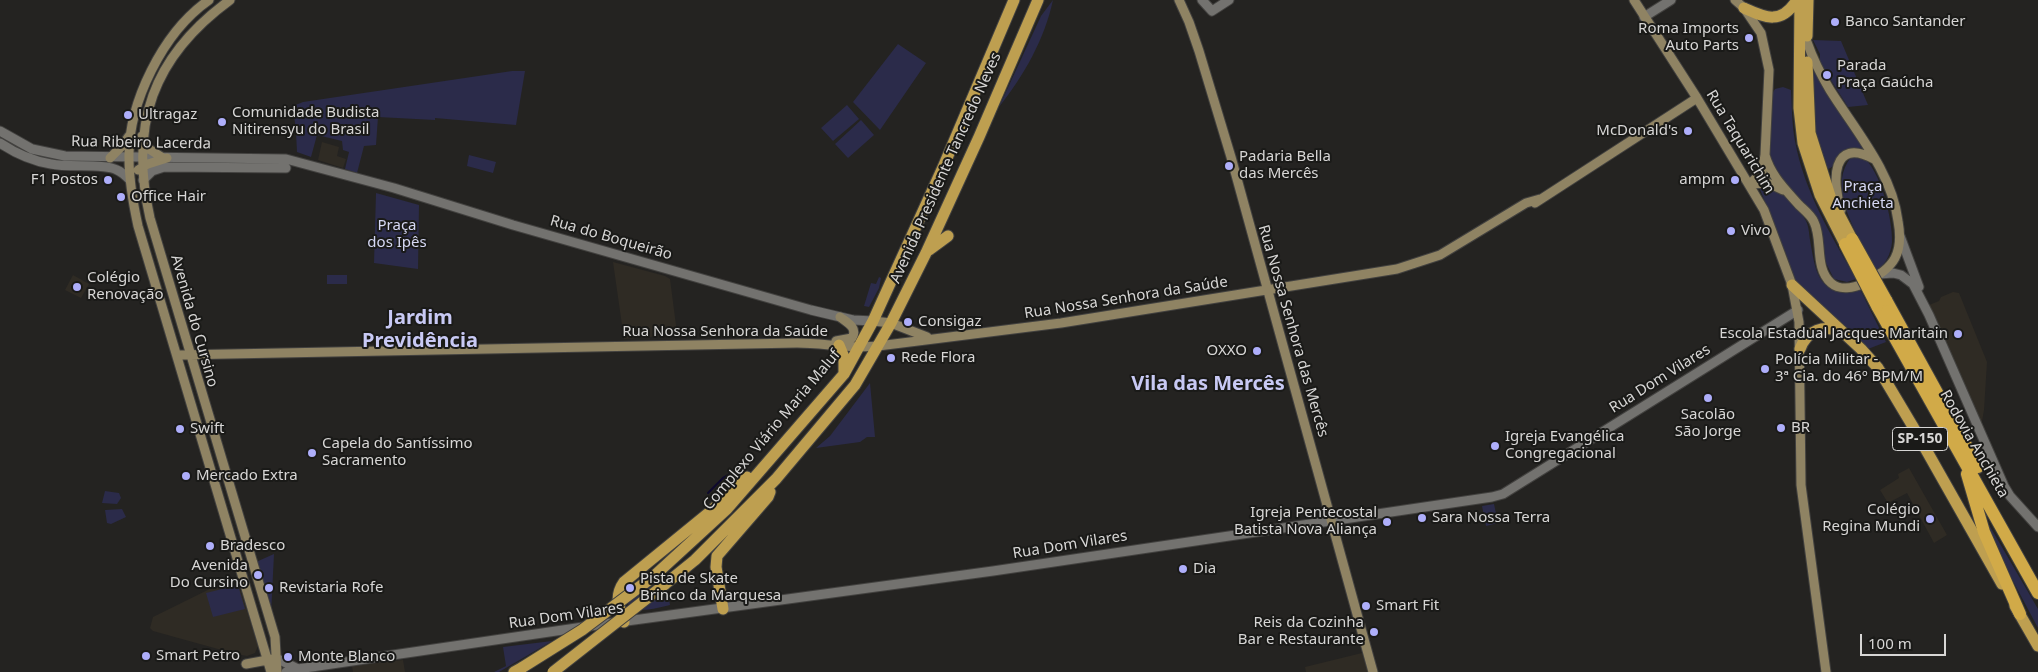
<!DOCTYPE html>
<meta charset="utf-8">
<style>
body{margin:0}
#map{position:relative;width:2038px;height:672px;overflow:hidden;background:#242321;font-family:"Noto Sans",sans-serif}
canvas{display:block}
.scale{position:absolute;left:1860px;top:634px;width:86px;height:22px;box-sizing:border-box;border:2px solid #d7d6d5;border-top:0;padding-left:6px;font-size:15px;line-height:18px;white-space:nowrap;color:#d7d6d5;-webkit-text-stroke:4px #1a1a18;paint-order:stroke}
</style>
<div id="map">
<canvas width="2038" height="672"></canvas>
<div class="scale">100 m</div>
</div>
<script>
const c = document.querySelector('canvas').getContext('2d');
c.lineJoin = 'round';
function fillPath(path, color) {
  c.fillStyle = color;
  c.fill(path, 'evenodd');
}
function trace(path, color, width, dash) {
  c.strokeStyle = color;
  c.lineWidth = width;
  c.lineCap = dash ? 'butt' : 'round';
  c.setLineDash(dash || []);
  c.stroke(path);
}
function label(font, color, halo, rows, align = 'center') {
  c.font = font + ' "Noto Sans",sans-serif';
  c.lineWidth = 4;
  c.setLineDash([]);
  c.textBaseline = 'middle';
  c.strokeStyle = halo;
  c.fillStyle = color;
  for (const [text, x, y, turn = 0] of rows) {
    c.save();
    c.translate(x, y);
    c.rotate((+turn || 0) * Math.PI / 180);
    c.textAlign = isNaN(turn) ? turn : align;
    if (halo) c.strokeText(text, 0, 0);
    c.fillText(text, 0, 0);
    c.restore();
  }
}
fillPath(new Path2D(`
 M322 142 339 147 337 156 346 159 343 168 318 160Z
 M613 262 665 276 670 279 677 333 675 335 624 339Z
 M73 275 89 284 81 298 65 290Z
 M1953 292 1959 293 1987 362 1984 410 1981 427 1929 305 1939 301 1941 297Z
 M1909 468 1947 535 1934 543 1907 493 1888 503 1880 490 1899 478 1898 474Z
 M234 577 237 580 258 646 255 653 247 656 236 654 153 631 150 628 153 617Z
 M1362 653 1368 672H1306L1305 667Z
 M403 660 405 672H353L352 666Z`), '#2f2b24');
fillPath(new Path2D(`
 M1053 0C1045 38 1024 76 999 107L1041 16Z
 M1813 40 1841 41 1868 105 1848 107 1820 63V54Z
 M898 44 926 63 880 130 853 102Z
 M1814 70 1864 148C1858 148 1850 147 1844 151 1835 156 1837 168 1825 170L1814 134Z
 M512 71H525L516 125 435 118V120L378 117 376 145 364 146 357 173 345 169 349 152 343 150 342 141 317 135 311 157 297 152 296 132 293 106 303 102Z
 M1783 87 1791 90C1792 107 1792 125 1795 141 1804 191 1831 235 1856 279L1847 282 1834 279 1825 261 1817 220 1790 190 1770 161 1768 148 1772 94 1775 89Z
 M847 105 859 119 833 141 821 128Z
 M861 120 874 135 848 158 835 144Z
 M469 155 496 162 493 173 467 166Z
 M1862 156C1880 169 1893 219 1892 242 1891 254 1885 265 1876 272 1869 265 1866 254 1862 245 1849 218 1830 184 1851 157Z
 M1767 186C1784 193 1798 205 1806 221 1809 227 1809 234 1810 240 1816 274 1818 297 1860 289L1886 342 1868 349 1852 331 1833 318 1795 285 1786 254 1759 187Z
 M376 193 419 205 418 269 374 263Z
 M327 275H347V284H327Z
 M879 277 881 278 879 288 869 307 864 306 871 283 876 284Z
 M870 383 875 437H867L860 442 816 448 830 436Z
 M105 491 119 493 121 498 117 504 102 503Z
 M1494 504 1498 523 1486 526 1482 506Z
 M122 509 126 517 111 524 107 523 105 510Z
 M1985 518 2038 609V628L1996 549Z
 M274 554 271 614 256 562Z
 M639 579 663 598 668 594 670 605C656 608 634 616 626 601L630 589Z
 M238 585 245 609 213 617 206 593Z
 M552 641 499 672H494L506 666 503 647Z`), '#2b2b4a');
trace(new Path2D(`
 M708 493 723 478 743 467`), '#0f0a2d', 2);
const tertiary = new Path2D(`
 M1202 0 1212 11 1229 0
 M1644 17 1671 0
 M0 131 32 149 65 156 286 159 394 188 513 225 811 310 853 320 873 321
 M0 143C15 153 33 161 51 164 69 168 104 163 117 170 122 172 126 176 130 180
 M143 180 152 171 164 167 286 168
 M1900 236 1919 287
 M1879 274 1893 273 1901 275 1913 284 1929 315 2004 486 2010 496 2038 527
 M276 658 298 669
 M286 672 298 669 590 626 993 571 1492 497 1503 494 1798 310`);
const secondary = new Path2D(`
 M209 0C163 32 128 103 129 158 129 181 133 203 138 226L271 672
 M230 0C152 57 129 125 150 218L275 637 277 672
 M1179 0 1189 22 1199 51 1231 157 1373 672
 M1634 0 1697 98 1764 210 1792 285 1799 322 1801 485 1826 672
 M1735 0 1744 8 1761 33 1769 70 1765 155 1762 172 1750 184
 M142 136 149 149 163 158
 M1765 155C1771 176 1785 189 1799 205 1804 210 1811 215 1814 222 1823 240 1814 268 1831 283 1848 298 1886 275 1895 258 1901 247 1900 232 1898 221 1892 172 1855 130 1830 90 1821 75 1813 59 1807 42
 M110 158 122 146 129 136
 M138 170 148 164 167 158
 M1750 184 1768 183 1783 190
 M1535 203 1697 98
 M1841 210C1832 182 1831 136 1874 159
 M873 321 891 323 927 337
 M836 341 852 338C858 328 848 323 840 317
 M177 355 797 343C824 343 851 349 878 346L1061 323 1397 269 1440 255 1526 203 1540 199
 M246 664 273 659`);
const trunk = new Path2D(`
 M1800 0 1799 108 1803 143 1820 195 1845 244
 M1744 8C1766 18 1781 25 1797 0
 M1807 36 1808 0
 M1807 62 1810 133 1831 199 1852 239
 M929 250 948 236
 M1792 285 1861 349 1878 368 1912 425 2002 584
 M839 345 844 357V372
 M1800 349C1807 330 1824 324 1842 332
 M654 576 727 509 844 374 873 321 944 165 1014 0
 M664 585 695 560 776 479 855 385 891 323 926 253 979 137 1038 0
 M2015 606 2038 646
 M723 609 716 567 717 556 768 497 770 492
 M624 622C619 607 614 596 624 582L711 511 747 477
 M514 672 523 667`);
const motorway = new Path2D(`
 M1886 300 1978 467
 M1877 306 2038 593
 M1967 474 1984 532 2020 614`);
trace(tertiary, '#42413f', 11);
trace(secondary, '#42413f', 11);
trace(trunk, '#42413f', 13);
trace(motorway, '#42413f', 14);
trace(tertiary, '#73726f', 9);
trace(secondary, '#8f8363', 9);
trace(trunk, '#be9f50', 11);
trace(motorway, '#d1aa48', 12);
const trunkBridge = new Path2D(`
 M523 667 582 630 654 576
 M553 672 664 585`);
const motorwayBridge = new Path2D(`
 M1852 239 1886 300
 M1845 244 1877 306`);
trace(trunkBridge, '#42413f', 13, []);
trace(motorwayBridge, '#42413f', 14, []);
trace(trunkBridge, '#be9f50', 11);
trace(motorwayBridge, '#d1aa48', 12);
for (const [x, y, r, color] of [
 [1835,22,5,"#aeaefa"],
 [1749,38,5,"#aeaefa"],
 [1827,75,5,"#aeaefa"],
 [128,115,5,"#aeaefa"],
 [222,122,5,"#aeaefa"],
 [1688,131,5,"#aeaefa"],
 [1229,166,5,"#aeaefa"],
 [108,180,5,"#aeaefa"],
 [1735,180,5,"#aeaefa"],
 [121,197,5,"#aeaefa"],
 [1731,231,5,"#aeaefa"],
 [77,287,5,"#aeaefa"],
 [908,322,5,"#aeaefa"],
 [1958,334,5,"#aeaefa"],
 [1257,351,5,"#aeaefa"],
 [891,358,5,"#aeaefa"],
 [1765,369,5,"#aeaefa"],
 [1708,398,5,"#aeaefa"],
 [1781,428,5,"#aeaefa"],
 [180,429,5,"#aeaefa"],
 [1495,446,5,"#aeaefa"],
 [312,453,5,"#aeaefa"],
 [186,476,5,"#aeaefa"],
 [1422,518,5,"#aeaefa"],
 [1930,519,5,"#aeaefa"],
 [1387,522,5,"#aeaefa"],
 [210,546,5,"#aeaefa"],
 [1183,569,5,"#aeaefa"],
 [258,575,5,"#aeaefa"],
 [269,588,5,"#aeaefa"],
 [630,588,5,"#aeaefa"],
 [1366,606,5,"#aeaefa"],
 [1374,632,5,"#aeaefa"],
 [146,656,5,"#aeaefa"],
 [288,657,5,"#aeaefa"]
]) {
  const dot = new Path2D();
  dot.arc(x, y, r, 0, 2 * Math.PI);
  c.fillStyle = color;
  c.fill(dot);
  trace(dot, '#1a1a18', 2);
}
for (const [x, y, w] of [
 [1920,439,55]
]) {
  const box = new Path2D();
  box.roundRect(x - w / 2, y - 11.5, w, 23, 4);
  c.fillStyle = '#1a1a18';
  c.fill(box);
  trace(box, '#d7d6d5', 1);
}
label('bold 14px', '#d7d6d5', null, [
 ["SP-150",1920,439]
]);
label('15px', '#d7d6d5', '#1a1a18', [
 ["Banco Santander",1845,22],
 ["Roma Imports",1739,29,"right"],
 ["Auto Parts",1739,46,"right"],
 ["Parada",1837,66],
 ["Praça Gaúcha",1837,83],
 ["Comunidade Budista",232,113],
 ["Nitirensyu do Brasil",232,130],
 ["Ultragaz",138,115],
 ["McDonald's",1678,131,"right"],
 ["Padaria Bella",1239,157],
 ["das Mercês",1239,174],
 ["F1 Postos",98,180,"right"],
 ["ampm",1725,180,"right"],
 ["Office Hair",131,197],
 ["Vivo",1741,231],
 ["Colégio",87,278],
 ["Renovação",87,295],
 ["Consigaz",918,322],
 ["Escola Estadual Jacques Maritain",1948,334,"right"],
 ["OXXO",1247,351,"right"],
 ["Rede Flora",901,358],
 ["Polícia Militar -",1775,360],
 ["3ª Cia. do 46º BPM/M",1775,377],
 ["Sacolão",1708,415,"center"],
 ["São Jorge",1708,432,"center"],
 ["BR",1791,428],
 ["Swift",190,429],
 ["Igreja Evangélica",1505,437],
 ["Congregacional",1505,454],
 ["Capela do Santíssimo",322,444],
 ["Sacramento",322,461],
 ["Mercado Extra",196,476],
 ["Colégio",1920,510,"right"],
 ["Regina Mundi",1920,527,"right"],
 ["Igreja Pentecostal",1377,513,"right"],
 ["Batista Nova Aliança",1377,530,"right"],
 ["Sara Nossa Terra",1432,518],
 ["Bradesco",220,546],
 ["Avenida",248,566,"right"],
 ["Do Cursino",248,583,"right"],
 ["Dia",1193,569],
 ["Pista de Skate",640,579],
 ["Brinco da Marquesa",640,596],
 ["Revistaria Rofe",279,588],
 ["Smart Fit",1376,606],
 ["Reis da Cozinha",1364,623,"right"],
 ["Bar e Restaurante",1364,640,"right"],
 ["Smart Petro",156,656],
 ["Monte Blanco",298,657]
], 'left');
label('15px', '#d7d6d5', '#1a1a18', [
 ["Rua Taquarichim",1740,142,59],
 ["Rua Ribeiro Lacerda",141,143,1],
 ["Avenida Presidente Tancredo Neves",946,168,-66],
 ["Rua do Boqueirão",611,238,16],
 ["Rua Nossa Senhora da Saúde",1126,298,-9],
 ["Avenida do Cursino",194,321,74],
 ["Rua Nossa Senhora das Mercês",1293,331,74],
 ["Rua Nossa Senhora da Saúde",725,332],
 ["Rua Dom Vilares",1660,379,-32],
 ["Complexo Viário Maria Maluf",772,430,-50],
 ["Rodovia Anchieta",1974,444,60],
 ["Rua Dom Vilares",1070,545,-9],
 ["Rua Dom Vilares",566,616,-8]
]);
label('15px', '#d6d8f4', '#1a1a18', [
 ["Praça",1863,187],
 ["Anchieta",1863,204],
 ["Praça",397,226],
 ["dos Ipês",397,243]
]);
label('bold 20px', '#c8c9f4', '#1a1a18', [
 ["Jardim",420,318],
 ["Previdência",420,341],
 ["Vila das Mercês",1208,384]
]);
</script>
